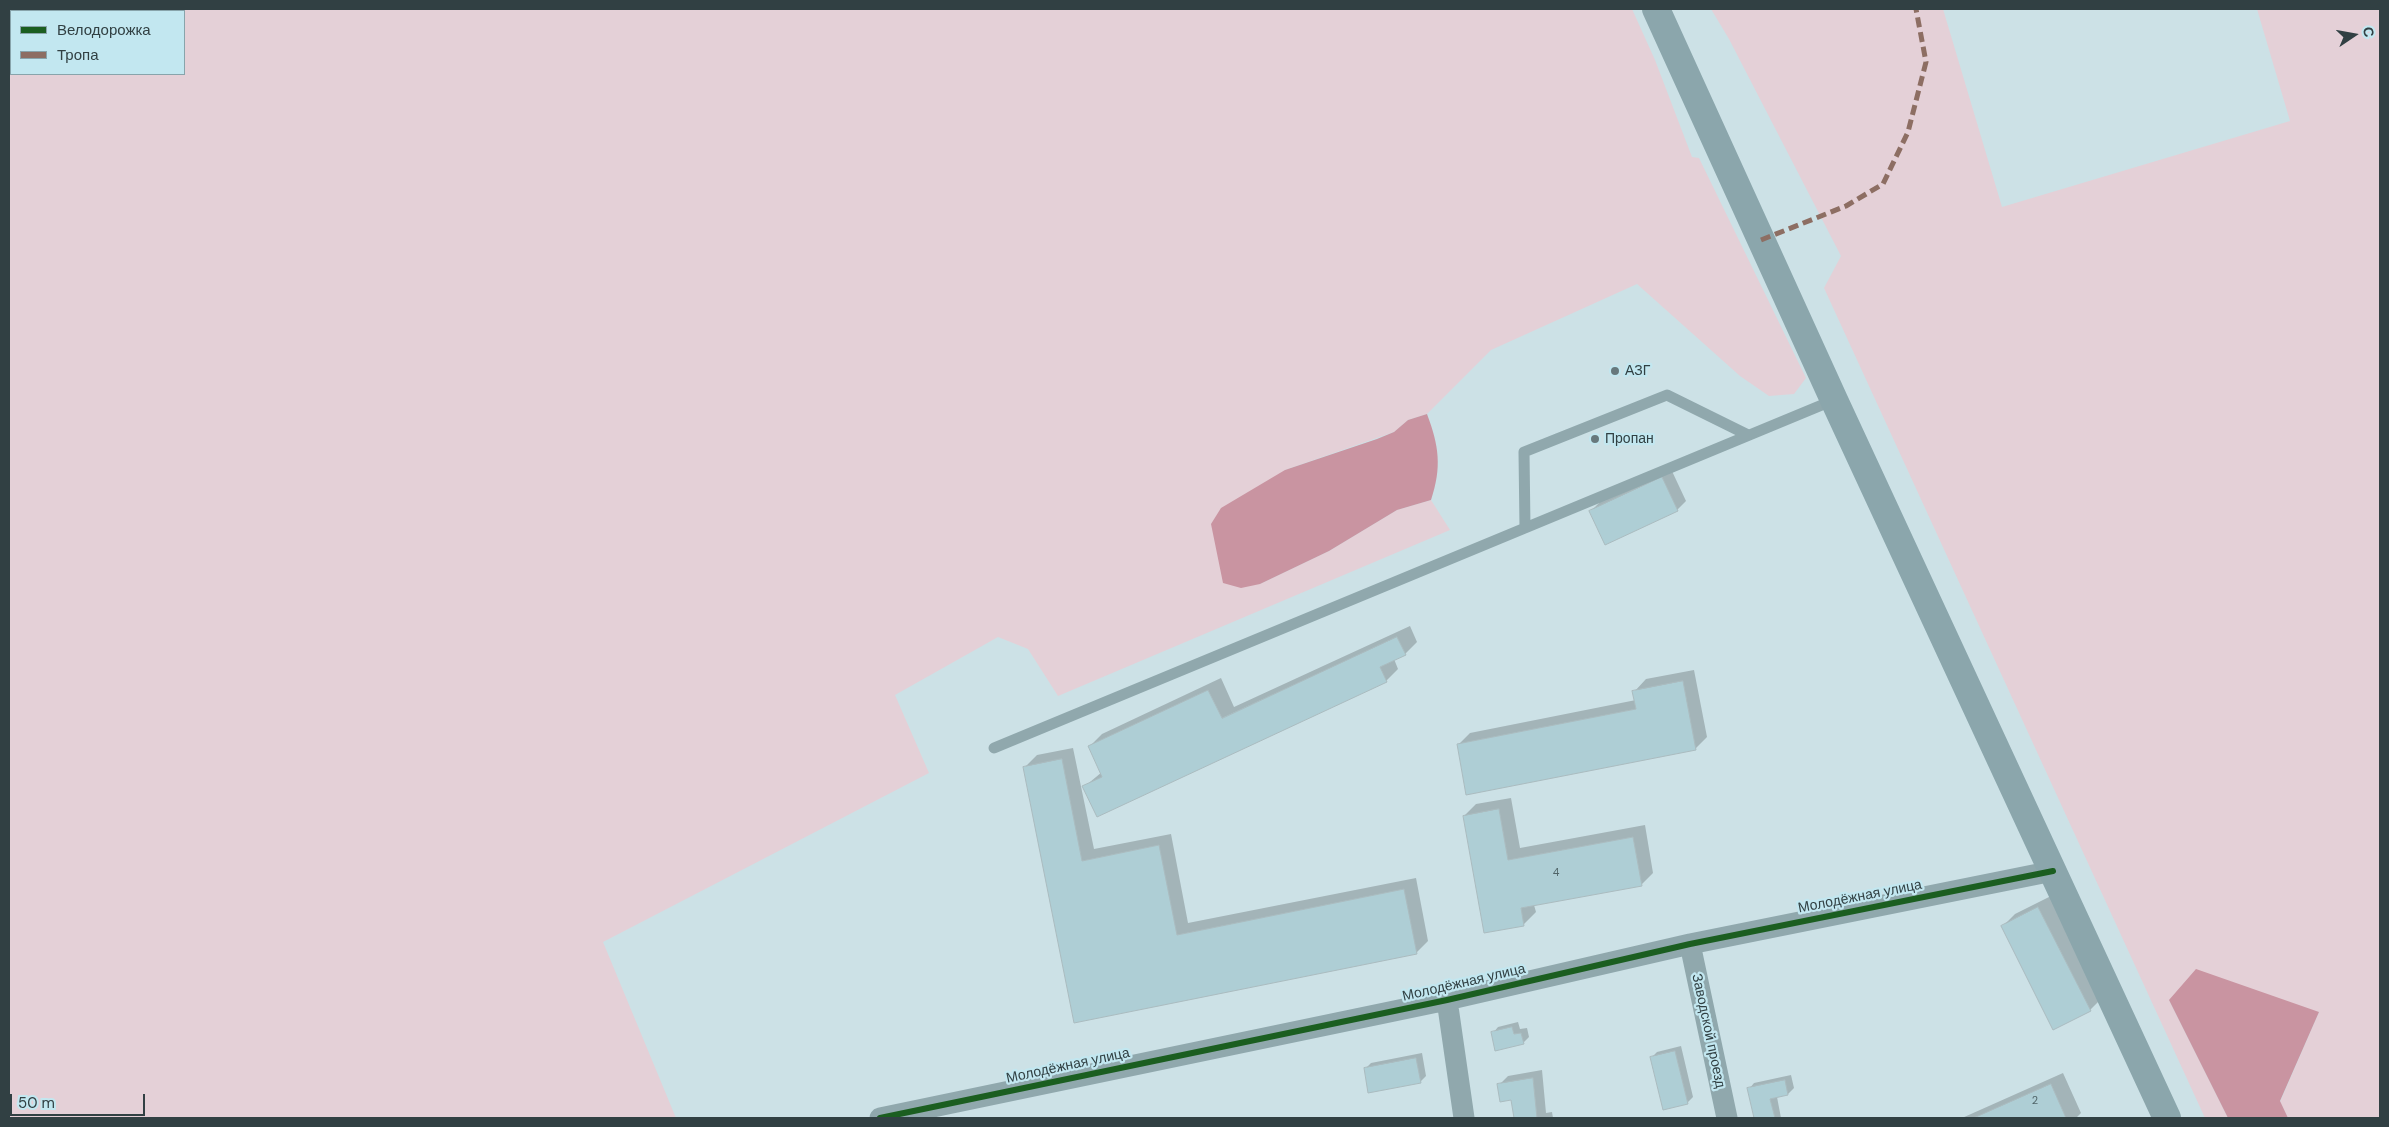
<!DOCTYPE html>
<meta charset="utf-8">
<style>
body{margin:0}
#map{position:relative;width:2389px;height:1127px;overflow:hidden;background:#cce1e6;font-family:"DM Sans",sans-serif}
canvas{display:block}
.frame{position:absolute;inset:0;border:10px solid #314043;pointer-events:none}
.legend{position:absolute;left:10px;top:10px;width:175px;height:65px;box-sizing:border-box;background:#c2e7f0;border:1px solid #88a4ab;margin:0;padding:6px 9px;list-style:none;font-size:15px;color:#314043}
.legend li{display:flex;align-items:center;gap:10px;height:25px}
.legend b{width:25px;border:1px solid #88a4ab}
.north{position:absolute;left:2329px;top:10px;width:50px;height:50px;-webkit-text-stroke:4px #c2e7f0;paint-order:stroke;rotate:78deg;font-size:14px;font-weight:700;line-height:20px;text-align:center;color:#314043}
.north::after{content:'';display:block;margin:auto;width:18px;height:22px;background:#314043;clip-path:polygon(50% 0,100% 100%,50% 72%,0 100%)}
.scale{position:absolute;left:10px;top:1094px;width:135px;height:22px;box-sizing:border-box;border:2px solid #314043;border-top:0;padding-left:6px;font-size:15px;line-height:18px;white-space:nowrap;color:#314043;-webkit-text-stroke:4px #c2e7f0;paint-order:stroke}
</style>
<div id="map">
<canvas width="2389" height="1127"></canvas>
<div class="frame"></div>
<ul class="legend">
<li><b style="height:6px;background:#1b5e20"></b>Велодорожка</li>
<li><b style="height:6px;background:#8d6e63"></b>Тропа</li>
</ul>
<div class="north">С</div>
<div class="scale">50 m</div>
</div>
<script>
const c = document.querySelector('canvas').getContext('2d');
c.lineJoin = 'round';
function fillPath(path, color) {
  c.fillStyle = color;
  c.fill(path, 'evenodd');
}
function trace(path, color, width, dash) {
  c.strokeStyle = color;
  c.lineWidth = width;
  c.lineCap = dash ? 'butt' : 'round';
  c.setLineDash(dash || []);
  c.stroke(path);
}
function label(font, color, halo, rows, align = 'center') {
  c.font = font + ' "DM Sans",sans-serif';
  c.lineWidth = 4.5;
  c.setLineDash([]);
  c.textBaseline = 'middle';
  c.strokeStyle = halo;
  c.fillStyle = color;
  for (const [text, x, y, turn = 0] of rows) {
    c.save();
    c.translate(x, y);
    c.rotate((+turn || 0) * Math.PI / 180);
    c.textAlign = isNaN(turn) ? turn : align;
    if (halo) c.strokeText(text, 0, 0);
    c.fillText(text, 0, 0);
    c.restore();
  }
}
fillPath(new Path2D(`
 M9 9H1632L1655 60 1692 157 1699 158 1806 378 1794 394 1769 396 1740 376 1637 284 1491 350 1427 414 1408 420 1394 432 1285 470 1260 584 1329 551 1397 510 1431 500 1450 530 1058 696 1028 649 998 637 895 695 929 773 603 942 676 1118H9ZM11 11H184V74H11Z
 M1711 9H1943L2002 207 2290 121 2257 9H2380V1118H2288L2280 1102 2319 1012 2169 1000 2228 1118H2205L1824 288 1841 256 1729 39Z`), '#e4d0d7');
fillPath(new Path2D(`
 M1427 414C1439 446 1442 467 1431 500L1397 510 1329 551 1260 584 1241 588 1223 583 1211 524 1221 508 1285 470 1377 439 1394 432 1408 420Z
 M2196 969 2319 1012 2280 1101 2288 1118H2228L2169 1000Z`), '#c994a1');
fillPath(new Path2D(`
 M1671 469 1686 501 1677 510 1591 511 1600 502Z
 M1410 626 1417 642 1405 654 1394 659 1398 669 1386 681 1084 787 1102 772 1090 746 1102 734 1221 678 1234 707Z
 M1694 670 1707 737 1695 749 1458 745 1470 733 1636 700 1634 692 1646 679Z
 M1073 748 1094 849 1171 834 1188 923 1416 878 1428 941 1416 953 1075 1021 1025 767 1037 755Z
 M1511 798 1520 848 1645 825 1653 873 1641 885 1534 905 1536 912 1524 924 1464 816 1476 804Z
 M2051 896 2102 998 2090 1010 2003 926 2015 914Z
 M1518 1022 1520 1029 1527 1028 1529 1037 1523 1043 1493 1033 1498 1027Z
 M1681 1046 1693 1097 1687 1103 1652 1057 1657 1052Z
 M1422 1053 1426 1076 1420 1082 1365 1069 1371 1063Z
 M1542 1070 1546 1113 1552 1112 1553 1118H1516L1512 1098 1499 1085 1508 1076Z
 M2063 1073 2081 1113 2076 1118H1962Z
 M1791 1075 1794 1088 1788 1094 1777 1097 1781 1118H1755L1749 1089 1754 1083Z`), '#0003');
const building = new Path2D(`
 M1662 477 1678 511 1605 545 1589 511Z
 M1397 637 1406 655 1380 667 1387 682 1097 817 1082 786 1102 777 1088 746 1208 690 1222 718Z
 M1683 681 1696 750 1466 795 1457 744 1636 709 1632 691Z
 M1062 759 1082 861 1159 845 1177 935 1404 889 1417 954 1074 1023 1023 767Z
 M1499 809 1508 860 1633 837 1642 886 1521 908 1524 926 1484 933 1463 816Z
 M2038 907 2091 1011 2053 1030 2001 926Z
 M1512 1027 1514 1034 1521 1033 1524 1044 1495 1051 1491 1032Z
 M1675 1051 1688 1104 1663 1110 1650 1057Z
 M1416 1058 1421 1083 1368 1093 1364 1068Z
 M1533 1078 1537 1118H1514L1511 1100 1500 1102 1497 1084Z
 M1785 1080 1788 1095 1770 1099 1775 1118H1754L1747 1088Z
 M2051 1084 2066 1118H1974Z`);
fillPath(building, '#aeced5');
trace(building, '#aabbbf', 1);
trace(new Path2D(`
 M1525 528 1524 452 1667 395 1748 435
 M994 748 1834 400`), '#90a8ad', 11);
trace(new Path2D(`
 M1690 944 1727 1118
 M1447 1000 1464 1118
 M880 1118 1447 1000 1690 944 2053 871`), '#90a8ad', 21);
trace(new Path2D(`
 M1656 9 1834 400 2167 1118`), '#8ba6ac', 28);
trace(new Path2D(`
 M1761 240 1846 206 1883 184 1908 132 1926 62 1916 9`), '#8d6e63', 5, [10, 5]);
trace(new Path2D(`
 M880 1118 1447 1000 1690 944 2053 871`), '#1b5e20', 6);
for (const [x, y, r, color] of [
 [1615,371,5,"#67787c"],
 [1595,439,5,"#67787c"]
]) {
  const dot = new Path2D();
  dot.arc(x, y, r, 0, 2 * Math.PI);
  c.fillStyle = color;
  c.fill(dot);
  trace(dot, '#c2e7f0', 2);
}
label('11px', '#506468', null, [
 ["4",1556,873],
 ["2",2035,1101]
]);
label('14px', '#314043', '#c2e7f0', [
 ["АЗГ",1625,371],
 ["Пропан",1605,439]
], 'left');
label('14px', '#314043', '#c2e7f0', [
 ["Молодёжная улица",1860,897,-11],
 ["Молодёжная улица",1464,983,-13],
 ["Заводской проезд",1708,1031,78],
 ["Молодёжная улица",1068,1066,-12]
]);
</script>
